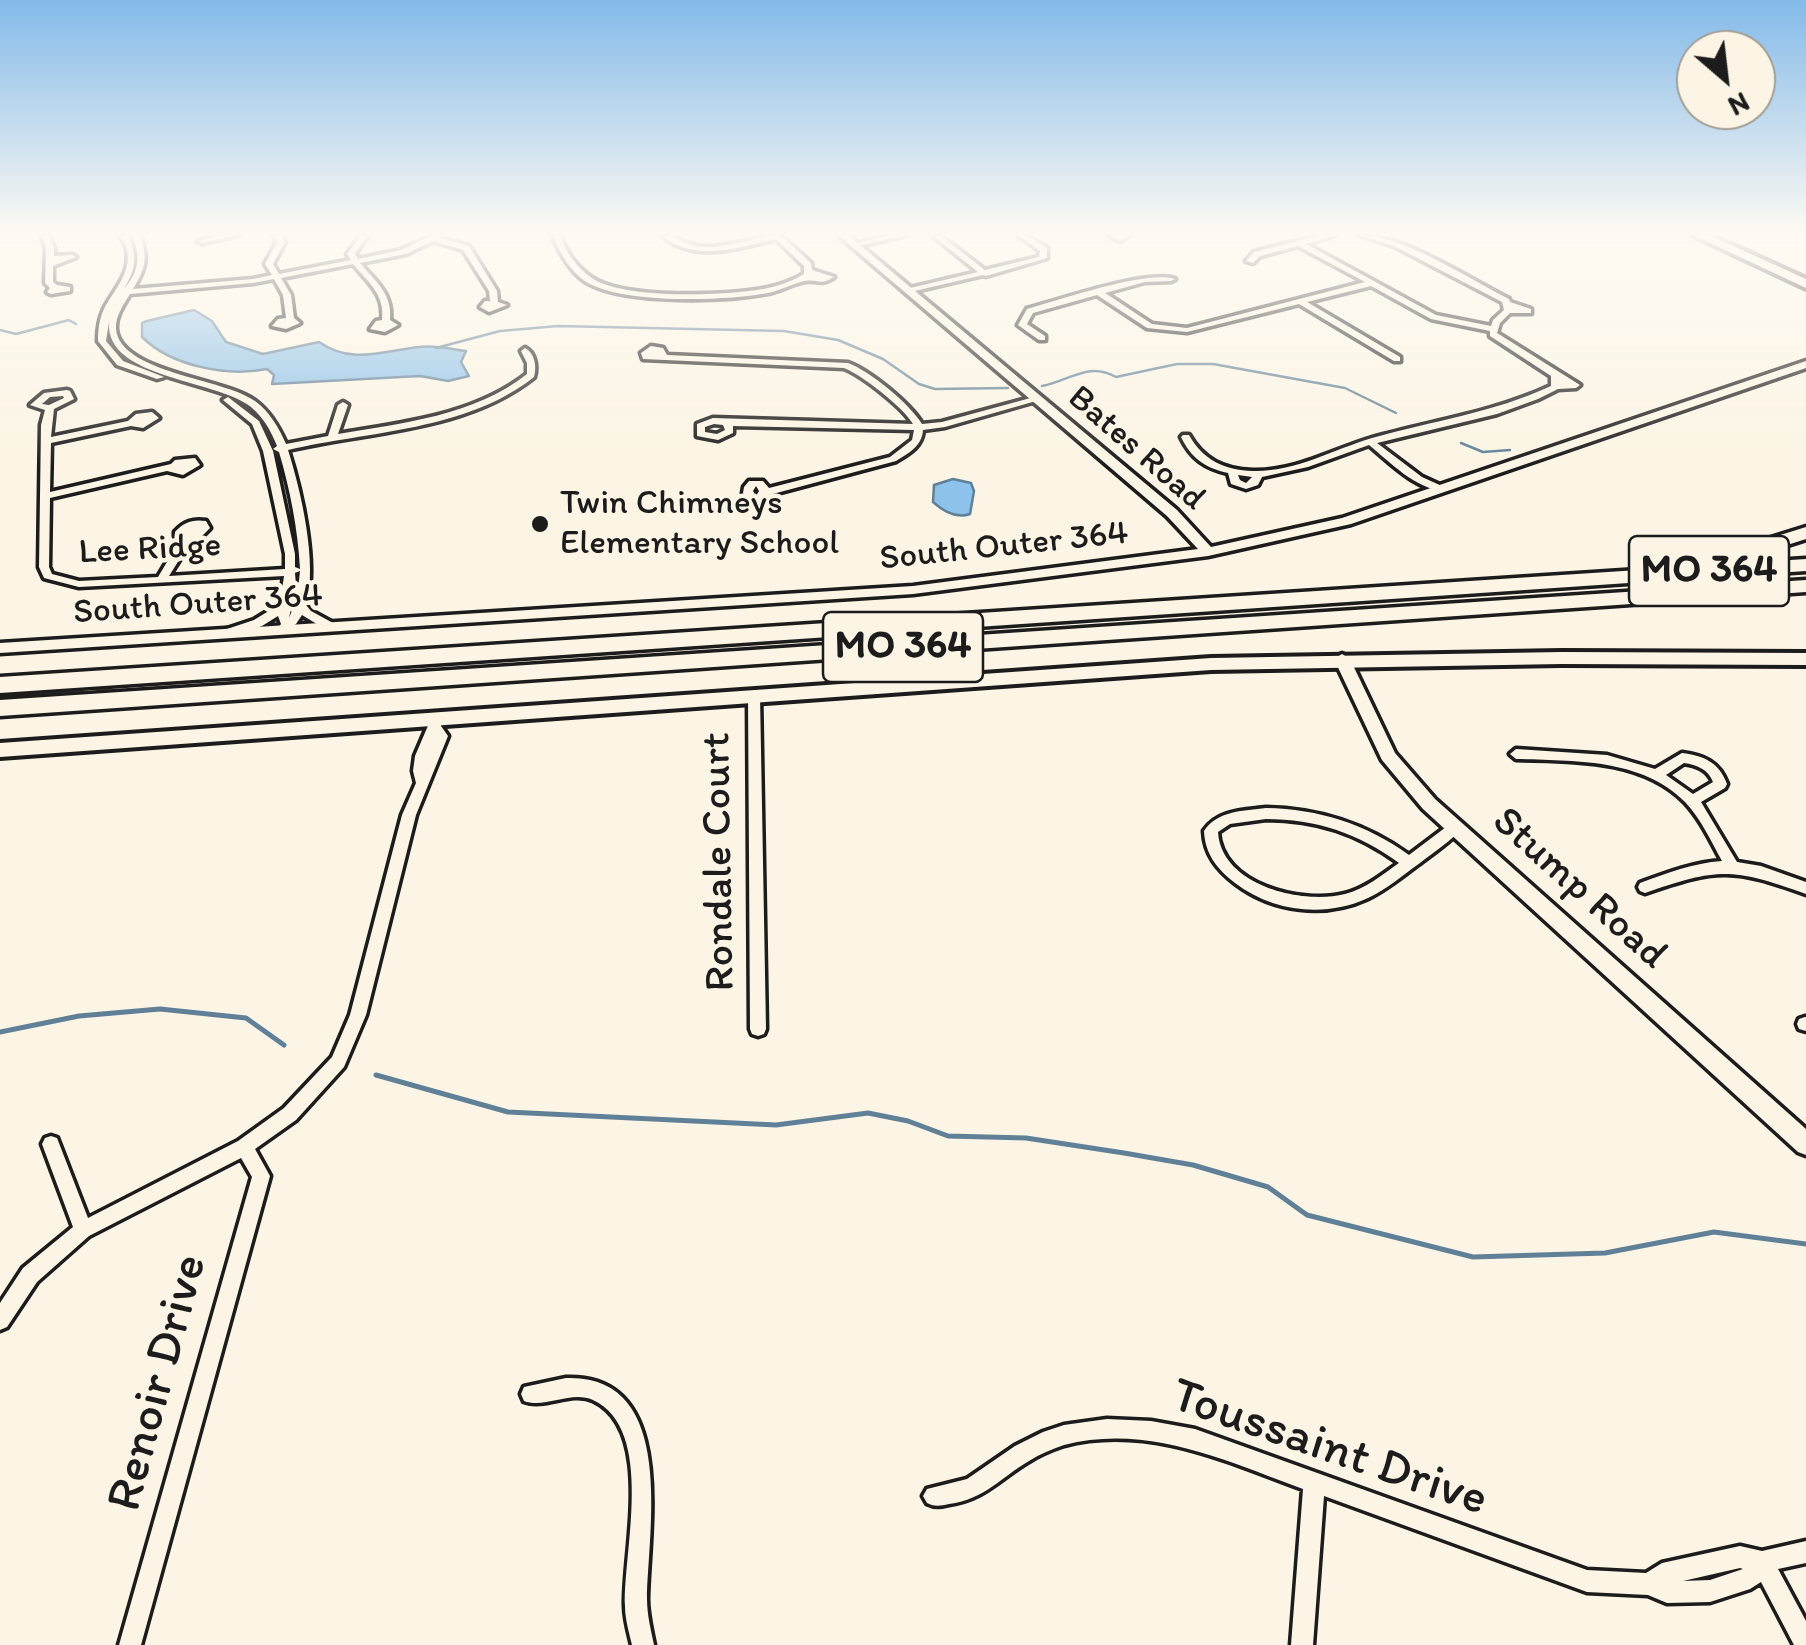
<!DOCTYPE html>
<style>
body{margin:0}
#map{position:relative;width:1806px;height:1645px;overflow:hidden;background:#fcf5e5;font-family:Itim,sans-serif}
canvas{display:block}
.north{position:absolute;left:1676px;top:30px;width:100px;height:100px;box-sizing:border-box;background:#fcf5e5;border:2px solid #a29e95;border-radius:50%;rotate:152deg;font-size:28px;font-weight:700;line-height:40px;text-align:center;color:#1c1c1c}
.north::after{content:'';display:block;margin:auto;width:35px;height:45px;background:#1c1c1c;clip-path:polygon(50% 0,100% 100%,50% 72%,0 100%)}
</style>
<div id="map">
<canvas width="1806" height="1645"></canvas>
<div class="north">N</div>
</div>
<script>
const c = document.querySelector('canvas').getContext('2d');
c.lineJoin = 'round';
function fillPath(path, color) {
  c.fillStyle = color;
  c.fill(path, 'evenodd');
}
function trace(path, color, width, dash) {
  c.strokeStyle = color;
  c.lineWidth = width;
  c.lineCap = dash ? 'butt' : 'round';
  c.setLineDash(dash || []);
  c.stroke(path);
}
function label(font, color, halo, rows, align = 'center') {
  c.font = font + ' Itim,sans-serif';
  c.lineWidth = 9;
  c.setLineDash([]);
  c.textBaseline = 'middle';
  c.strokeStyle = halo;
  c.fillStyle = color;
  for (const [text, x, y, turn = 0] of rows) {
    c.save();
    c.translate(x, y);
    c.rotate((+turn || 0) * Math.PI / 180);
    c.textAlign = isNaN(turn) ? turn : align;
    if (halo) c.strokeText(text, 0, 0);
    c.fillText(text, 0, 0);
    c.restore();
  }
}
const water = new Path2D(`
 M194 310 212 321 226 342 263 354 319 342C352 365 382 351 419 347 434 345 451 349 466 351L461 362 469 376 448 381 420 376 272 384 274 375 267 369C227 377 171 366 142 337V323L147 321Z
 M953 479 971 483 974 491 970 514C956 519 943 511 933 502L934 485Z`);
fillPath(water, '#8dc2ea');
trace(water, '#608098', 2.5);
trace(new Path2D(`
 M0 330 16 334 69 320 76 324
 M436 348 500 331 558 326 784 331 838 340 883 359 919 384 935 389 1008 388
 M1042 386C1070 381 1088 361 1116 377L1177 364H1213L1345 388 1396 413
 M1461 443 1483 452 1510 450`), '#608098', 2.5);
trace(new Path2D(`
 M0 1032 79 1016 160 1009 246 1018 284 1045
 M376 1075 508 1112 776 1125 868 1113 908 1121 948 1136 1026 1138 1124 1153 1193 1165 1268 1187 1307 1215 1473 1257 1605 1253 1714 1232 1806 1244`), '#608098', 5);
const minor = new Path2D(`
 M41 235H49L54 248V256L72 255 76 257 53 266V282L57 285 70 287V291L51 294 47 292 50 288 45 283 46 248Z
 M120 235H128C138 258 136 268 124 289 139 271 141 258 132 235H140C148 258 146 268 133 289L253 279 272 275 265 264 277 242 274 235H282L285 242 273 264 279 274 351 260 347 254 361 235H368L355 254 358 259 401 250 433 235H442L439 238 469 246 497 291 498 302 507 305 489 312 480 307 485 301H490L489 291 463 250 433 241 406 254 360 263C375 281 393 294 390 320L398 325 385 332 370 329 376 321 382 320C385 294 368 282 353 264L281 278 291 295 294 318 300 323 286 329 272 326 278 319 286 318 283 295 274 279 253 283 130 294C124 304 115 316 116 329 120 373 223 378 255 401 270 412 279 428 286 444L328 436 338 405 343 402 348 405 338 434C402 423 474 416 527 374V363L521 351 525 348C535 353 537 367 534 377 466 431 369 431 288 450 301 491 318 564 306 605L311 611 333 623V629H325L302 615 296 624 283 633 277 629 281 624 278 616 262 626 231 636 227 635V629L254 620 280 604 284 576 79 587 44 578 39 567 41 425 45 410 30 405 44 393 67 390 70 391 74 399 54 409 51 437 128 421 136 414 152 412 159 418 143 428 131 426 51 443 50 492 171 464 175 460 195 458 200 465 183 475 167 471 50 498 49 567 52 574 79 581 158 577 182 537 175 536V532C184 522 193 519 206 521L210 528 201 537 193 538 169 576 285 569V554L263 451 252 424 223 400 228 397 259 421 273 451 295 554V567L300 569C298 530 290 489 279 452L273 449 277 446C271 431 264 418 251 407 215 378 97 379 110 316L106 341 123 361 164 377 157 379 117 365 98 341C98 330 99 320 104 309 113 291 132 273 127 250 126 245 123 240 120 235ZM63 396 64 398 49 405 42 404 50 397ZM300 571 297 598 289 618 296 585 295 573Z
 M222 235H238L202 243 198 241Z
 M552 235H560C566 252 577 268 592 278 624 300 730 296 768 288 782 285 792 281 804 274V266L776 239C737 248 695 263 661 235 676 235 687 247 707 247 732 247 757 236 780 235L811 263 812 270 834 277C820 286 818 279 805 281 793 283 780 291 768 293 725 301 629 304 590 284 572 275 560 253 552 235Z
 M891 235H906L854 247 850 245Z
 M932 235H940L985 270 1039 257 1040 251 1018 235H1026L1047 248V258L986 276 983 275 906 293V289L978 272Z
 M1108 235H1130L1120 241Z
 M1322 235H1335L1306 244 1436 315 1491 326 1493 320 1504 310 1502 302 1394 246 1360 235C1403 235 1469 279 1509 299L1510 302 1531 309V313H1510L1500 323 1497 333 1580 385 1576 388 1558 389 1538 399 1497 414 1377 443 1422 477 1444 487V491C1415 489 1390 462 1369 445L1308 467 1262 477 1258 485 1246 489 1231 484 1228 473C1205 468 1191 458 1181 437L1183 435H1189C1203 460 1224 470 1253 471 1295 472 1332 450 1372 438 1432 421 1493 413 1551 386V376L1490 336V331L1431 319 1371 286 1307 302 1400 357V361H1394L1299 304 1187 332 1147 328 1097 295 1033 313 1027 324 1045 336V340H1039L1018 325 1027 309C1060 300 1146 270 1175 279L1171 281 1145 282 1105 293 1152 324 1187 328 1365 282 1298 246 1260 256 1253 263 1246 261 1254 252ZM1238 475 1252 477 1246 483 1240 480Z
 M651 346 663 348 667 355 848 363C870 371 910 404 922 424L942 422 1038 396 1043 399 945 427 923 430C922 446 909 453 896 461L769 495C761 505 749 504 743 493L744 487 749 481H763L769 488 890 457 912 440 914 430 733 426V433L718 440 697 436V424L713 418 913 424C903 407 862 375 844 368L643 359 641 353ZM714 424 723 425 725 430 717 434 705 432V427ZM756 486 759 491 756 496 753 491Z
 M754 691 760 695 766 1029 764 1034 758 1036 752 1034 750 1029 748 695Z
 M436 716 440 718 442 721 441 726 448 736 416 815 366 1015 344 1067 296 1120 255 1149 270 1176 141 1645H119L252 1177 241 1158 89 1236 37 1282 7 1327 0 1330V1303L23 1268 73 1227 42 1144 45 1138 51 1136 57 1138 88 1218 238 1141 284 1108 332 1057 350 1015 402 815 416 783 413 771 415 756 430 721Z
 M1516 749 1607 755 1655 769 1682 753C1704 756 1719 762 1727 784L1725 788 1701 802 1737 862 1761 866 1806 882V894C1733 868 1719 867 1645 893L1640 891 1638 887 1640 883C1667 873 1693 863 1722 861 1711 841 1701 819 1685 802 1641 758 1574 761 1516 759L1510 754ZM1684 763C1697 765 1708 769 1713 782L1693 794 1666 775Z
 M1266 808C1319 809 1366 824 1409 855L1450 824H1460L1462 828C1451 841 1434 852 1420 863 1403 875 1387 889 1368 898 1325 918 1273 912 1235 883 1217 869 1205 854 1204 831 1218 810 1244 811 1266 808ZM1266 819C1316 819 1358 833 1399 863 1382 875 1365 889 1345 894 1301 905 1221 885 1218 832L1230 824Z
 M1805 1017H1806V1031L1799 1029 1797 1024 1799 1019Z
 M566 1378C678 1374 648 1530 647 1599 647 1615 651 1630 654 1645H632C629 1632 625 1619 625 1606 623 1553 656 1429 593 1400 571 1390 545 1409 524 1401L521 1394 524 1387Z
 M1107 1419 1151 1421 1195 1429 1587 1570 1646 1573 1662 1563 1740 1546 1762 1551 1806 1541V1563L1778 1569 1806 1621V1645H1794L1761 1582 1750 1589 1710 1602 1667 1603 1648 1595 1587 1592 1324 1496 1313 1645H1291L1303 1489C1227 1461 1147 1423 1064 1445 1052 1449 1040 1454 1029 1461 1000 1478 985 1499 949 1504 940 1506 935 1507 927 1503L923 1496 927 1489 967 1479 1015 1446 1043 1432 1064 1425ZM1740 1568 1743 1569 1710 1580 1683 1581Z`);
const tertiary = new Path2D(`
 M838 235H848L1177 510 1211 547 1342 518 1806 361V368L1351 524 1208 556 913 594 0 653V643L913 586 1198 549 1167 516Z
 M1342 654 1350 659 1395 753 1435 799 1806 1129V1155L1798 1152 1423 809 1382 760 1334 659Z`);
const secondary = new Path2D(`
 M1562 652 1806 653V665L1562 664 1211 670 0 757V743L1211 658Z`);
const primary = new Path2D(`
 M1693 235H1709L1806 279V288Z`);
const motorway = new Path2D(`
 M1806 527V539L1728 564 1806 559V571L0 693V677L1715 565 1710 560 1713 556Z
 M1806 580V592L0 716V700Z`);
trace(minor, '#1c1c1c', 7);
trace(tertiary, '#1c1c1c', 7);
trace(secondary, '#1c1c1c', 8);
trace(primary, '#1c1c1c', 8);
trace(motorway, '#1c1c1c', 7);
fillPath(minor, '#fcf5e5');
fillPath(tertiary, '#fcf5e5');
fillPath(secondary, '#fcf5e5');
fillPath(primary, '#fcf5e5');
fillPath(motorway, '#fcf5e5');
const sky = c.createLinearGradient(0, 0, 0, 466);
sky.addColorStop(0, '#83bae9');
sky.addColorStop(0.5, '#fefaf3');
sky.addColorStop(1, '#fefaf300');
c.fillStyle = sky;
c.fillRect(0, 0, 1806, 466);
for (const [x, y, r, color] of [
 [540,524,10,"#1c1c1c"]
]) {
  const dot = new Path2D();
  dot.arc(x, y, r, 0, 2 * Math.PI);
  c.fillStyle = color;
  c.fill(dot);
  trace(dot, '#fcf5e5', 4);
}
label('35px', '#1c1c1c', '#fcf5e5', [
 ["Bates Road",1136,449,41],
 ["South Outer 364",1004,547,-6],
 ["Lee Ridge",150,550,-3],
 ["South Outer 364",198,605,-4]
]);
label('35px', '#1c1c1c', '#fcf5e5', [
 ["Twin Chimneys",560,504],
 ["Elementary School",560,544]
], 'left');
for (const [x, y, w] of [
 [1709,571,160],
 [903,647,160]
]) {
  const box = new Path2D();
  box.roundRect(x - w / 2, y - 35, w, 70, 8);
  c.fillStyle = '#fcf5e5';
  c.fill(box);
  trace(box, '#1c1c1c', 2.5);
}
label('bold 40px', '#1c1c1c', null, [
 ["MO 364",1709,571],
 ["MO 364",903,647]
]);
label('42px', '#1c1c1c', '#fcf5e5', [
 ["Rondale Court",720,862,-91],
 ["Stump Road",1579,889,42]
]);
label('50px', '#1c1c1c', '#fcf5e5', [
 ["Renoir Drive",159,1383,-75],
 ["Toussaint Drive",1329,1449,19]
]);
</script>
